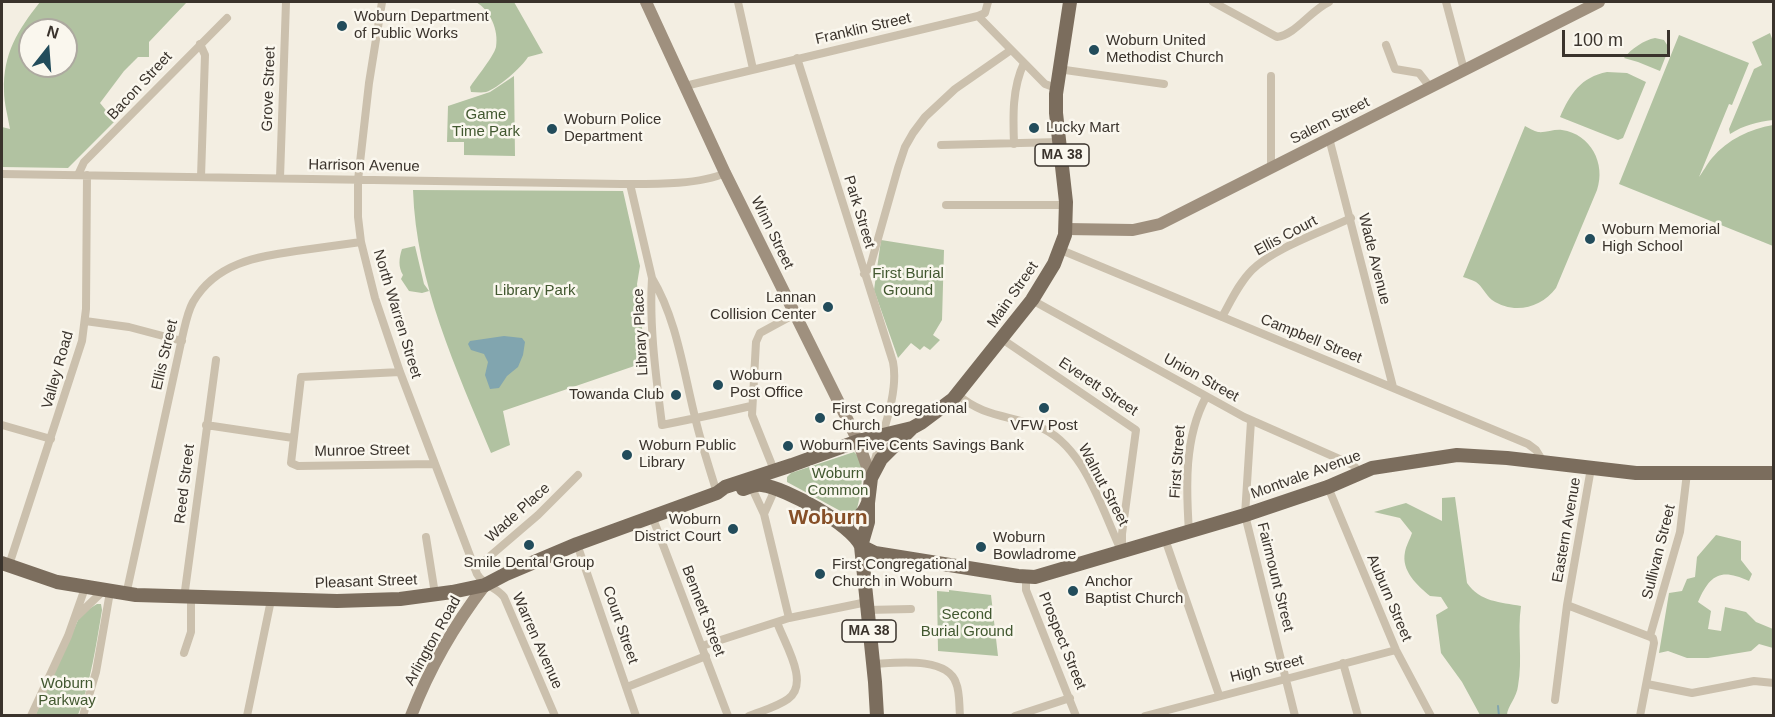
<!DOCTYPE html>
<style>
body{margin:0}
#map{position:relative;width:1775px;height:717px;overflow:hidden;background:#f3eee2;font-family:Arial,sans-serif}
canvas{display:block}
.frame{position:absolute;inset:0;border:3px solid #3a332c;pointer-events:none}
.north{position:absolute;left:18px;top:18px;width:60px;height:60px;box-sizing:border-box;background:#faf7ee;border:2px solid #ada9a0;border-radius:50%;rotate:17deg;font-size:16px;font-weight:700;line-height:24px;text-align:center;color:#3a332c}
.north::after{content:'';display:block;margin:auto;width:21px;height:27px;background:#224c5b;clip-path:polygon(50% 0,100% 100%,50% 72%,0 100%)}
.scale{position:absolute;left:1562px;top:30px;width:108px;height:27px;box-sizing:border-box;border:3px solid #3a332c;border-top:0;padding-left:8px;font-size:18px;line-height:21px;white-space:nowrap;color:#3a332c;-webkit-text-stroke:4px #faf7ee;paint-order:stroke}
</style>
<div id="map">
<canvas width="1775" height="717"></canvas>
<div class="frame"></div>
<div class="north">N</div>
<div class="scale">100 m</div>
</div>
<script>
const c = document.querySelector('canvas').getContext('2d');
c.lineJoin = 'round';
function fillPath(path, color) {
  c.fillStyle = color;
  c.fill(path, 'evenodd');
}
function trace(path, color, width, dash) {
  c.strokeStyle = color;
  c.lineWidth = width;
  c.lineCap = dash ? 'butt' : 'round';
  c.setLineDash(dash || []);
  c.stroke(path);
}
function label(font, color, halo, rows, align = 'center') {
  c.font = font + ' Arial,sans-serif';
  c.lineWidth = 5;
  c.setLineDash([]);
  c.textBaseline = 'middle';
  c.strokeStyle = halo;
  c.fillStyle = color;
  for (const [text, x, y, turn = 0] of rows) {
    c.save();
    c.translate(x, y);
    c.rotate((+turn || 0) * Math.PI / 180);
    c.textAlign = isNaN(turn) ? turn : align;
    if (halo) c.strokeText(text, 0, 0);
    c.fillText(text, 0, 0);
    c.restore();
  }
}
fillPath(new Path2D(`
 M40 2H187L149 42V57H138L124 71 100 103 115 121 68 168 2 167V127L10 129C8 117 4 103 4 91 3 53 18 30 40 2ZM30 30H66V66H30Z
 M476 2H514L543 53 528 57C522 67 497 89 486 92 481 93 476 92 471 92L470 87C476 78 494 56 496 47 499 30 490 10 476 2Z
 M1770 33 1774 44 1773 120C1757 122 1744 125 1730 134L1729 129 1754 69 1762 65 1752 42Z
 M1679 35 1749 63 1732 105 1729 104 1699 177C1703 172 1707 164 1712 158 1728 139 1750 129 1773 125V246L1619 184Z
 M1655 38 1664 40 1669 48 1660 71 1638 62 1624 58C1631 49 1644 40 1655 38Z
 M1607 72 1627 73 1646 82 1623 138 1618 140 1560 117C1570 94 1581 77 1607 72Z
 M514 76 515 156 464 155V142H447L448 106 490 92Z
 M1525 126C1529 128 1534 131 1538 132 1545 133 1554 129 1562 130 1591 134 1606 164 1597 190L1556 288C1541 308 1514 315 1492 300 1486 295 1482 286 1476 282 1472 280 1467 278 1463 277Z
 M413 190 623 191 640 266 637 284 646 362 503 411 510 445 491 453C456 368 416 283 413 190Z
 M881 240 944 250 942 320 933 335 940 340 930 350 924 346 920 350 911 343 898 358 874 290Z
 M415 246 424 284 429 291 422 293 409 291 401 279 403 275C398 267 399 258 402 249Z
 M854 452C868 463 860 498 856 513L846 514 787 482V477L791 473Z
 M1455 497 1467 583C1480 602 1500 602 1521 606 1517 633 1523 659 1518 686 1517 697 1507 707 1507 715H1480L1462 682 1441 653 1436 615 1448 608 1441 597 1430 596C1417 585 1401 571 1405 552 1406 546 1410 539 1412 533L1400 518 1374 512 1406 503 1442 521V498Z
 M1716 535 1741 541V560L1752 574 1749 581C1721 568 1710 574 1698 602L1711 611 1708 629 1721 631 1725 607 1746 612 1756 622 1773 629V648L1759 644 1751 651 1708 658H1687L1668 651 1659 653 1669 593 1682 591 1687 579 1695 577 1697 557Z
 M949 590 991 595 998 656 938 651 937 591 949 592Z
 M97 604H101L102 610C96 646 91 681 78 715L35 716 78 620 84 612Z`), '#b1c2a1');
fillPath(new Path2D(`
 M504 336 522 338 525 342 523 355 518 367 507 376 499 388 490 389 485 375 488 362 484 354 471 350 468 344 470 341Z`), '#81a5af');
trace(new Path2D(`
 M1498 706 1499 716`), '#81a5af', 2);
trace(new Path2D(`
 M382 2 369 83 358 180V217L361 242 375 298 400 372 477 574C484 586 496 587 504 597L555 716
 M738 2 753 69
 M1213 2 1277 37C1295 35 1311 10 1329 2
 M1446 2 1464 70
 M978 16 1045 84 1056 88
 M200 44 205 55 201 177
 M1386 45 1395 69 1419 73 1430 87
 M797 58 893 362C899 393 882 433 874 463
 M1058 69 1164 84
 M1271 76V168
 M685 86 978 16 985 13 988 2
 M1329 138 1393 387
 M1014 144C1013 117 1012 88 1024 63
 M941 145 1060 142
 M2 174 621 184C650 184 700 185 725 173
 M78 175 84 162 227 18
 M280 178 286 2
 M630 184 652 278
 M946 205H1066
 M1061 250 1528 444 1536 450 1544 463
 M864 274 870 267 898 168 905 147 913 133 925 117 955 89 1011 50
 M1032 300 1244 417 1353 465 1360 473
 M1222 317C1231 301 1239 283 1252 270 1274 248 1322 232 1351 218
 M85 321 129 327 182 341
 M1002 339 1136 430 1122 534V551
 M400 372 301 377 291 463 298 466 434 464
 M957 394C983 417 1008 415 1037 426 1083 443 1101 507 1120 548
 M1251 421 1245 515 1295 716
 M2 425 51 439
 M206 425 293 438
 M1591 468 1567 605 1653 638 1654 643 1640 716
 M774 470 752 415 756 342 760 333 795 314
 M751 486 764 514
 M1328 487 1396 650 1431 716
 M775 489 764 514 789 618
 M717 493C709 467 700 440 694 413 683 368 676 318 652 278 649 326 656 376 662 425 692 419 721 413 751 406
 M652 516 728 716
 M1189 532C1186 487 1184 438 1206 397
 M426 537 435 594
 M1165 539 1219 695
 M577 544 636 716
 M9 565 82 341 86 309 87 175
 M475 569 538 515 578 475
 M1026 577V590L1076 716
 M126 595 182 338C185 326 187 313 193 302 216 263 256 257 296 251 318 248 339 245 361 242
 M184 598 216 360
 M867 610 911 609
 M76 617 103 591
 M1650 636 1680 532 1687 473
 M702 646 789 618 867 602
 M184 653 191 632V598
 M1343 663 1358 716
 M873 664C895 663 947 656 956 683 960 692 959 705 960 716
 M1647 684 1692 693 1754 681 1774 683
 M627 687 706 656
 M1555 700 1567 605
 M31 716 68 636 85 588
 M83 716 96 672 110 592
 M247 716 271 600
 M749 716C761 711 777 707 788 699 811 683 783 641 777 622
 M1015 716 1070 698
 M1145 716 1396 650`), '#cbc0ad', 8);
trace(new Path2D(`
 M646 2 725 173 858 441 871 478
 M1066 229 1133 230 1160 224 1599 2
 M411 716C429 669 455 624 485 585`), '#9f907e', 12);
trace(new Path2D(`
 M743 489C749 487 755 484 762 485 786 488 851 524 861 546
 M834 518C852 523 861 520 868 503
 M861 546 875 553 1018 576 1035 577 1245 515 1328 487 1372 468 1457 455 1507 458 1636 473H1774
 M2 563 57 582 136 595 337 601 400 599 452 592 485 585 506 574 577 544 717 493 725 487 792 465 858 441 912 428 921 423 953 399 1032 300 1054 264 1065 235 1066 202 1056 113V94L1070 2
 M877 716 875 682 861 546 868 522V503L871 478 881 459 911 429`), '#7b6d5d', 14);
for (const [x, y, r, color] of [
 [342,26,6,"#224c5b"],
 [1094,50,6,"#224c5b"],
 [1034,128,6,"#224c5b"],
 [552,129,6,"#224c5b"],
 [1590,239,6,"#224c5b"],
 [828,307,6,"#224c5b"],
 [718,385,6,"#224c5b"],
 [676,395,6,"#224c5b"],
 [1044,408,6,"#224c5b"],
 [820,418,6,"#224c5b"],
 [788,446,6,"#224c5b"],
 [627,455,6,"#224c5b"],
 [733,529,6,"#224c5b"],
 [529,545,6,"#224c5b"],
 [981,547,6,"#224c5b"],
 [820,574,6,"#224c5b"],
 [1073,591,6,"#224c5b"]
]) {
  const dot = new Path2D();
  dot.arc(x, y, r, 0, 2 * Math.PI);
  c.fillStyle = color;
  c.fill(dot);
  trace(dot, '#faf7ee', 2);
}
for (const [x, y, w] of [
 [1062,155,54],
 [869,631,54]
]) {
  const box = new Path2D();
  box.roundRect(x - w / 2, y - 11, w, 22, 4.5);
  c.fillStyle = '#faf7ee';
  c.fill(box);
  trace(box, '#3a332c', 1.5);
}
label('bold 14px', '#3a332c', null, [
 ["MA 38",1062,155],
 ["MA 38",869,631]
]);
label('15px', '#3a332c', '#faf7ee', [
 ["Woburn Department",354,17],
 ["of Public Works",354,34],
 ["Woburn United",1106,41],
 ["Methodist Church",1106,58],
 ["Woburn Police",564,120],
 ["Department",564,137],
 ["Lucky Mart",1046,128],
 ["Woburn Memorial",1602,230],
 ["High School",1602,247],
 ["Lannan",816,298,"right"],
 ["Collision Center",816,315,"right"],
 ["Woburn",730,376],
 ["Post Office",730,393],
 ["Towanda Club",664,395,"right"],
 ["First Congregational",832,409],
 ["Church",832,426],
 ["VFW Post",1044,426,"center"],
 ["Woburn Public",639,446],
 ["Library",639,463],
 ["Woburn Five Cents Savings Bank",800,446],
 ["Woburn",721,520,"right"],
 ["District Court",721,537,"right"],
 ["Woburn",993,538],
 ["Bowladrome",993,555],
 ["Smile Dental Group",529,563,"center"],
 ["First Congregational",832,565],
 ["Church in Woburn",832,582],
 ["Anchor",1085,582],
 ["Baptist Church",1085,599]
], 'left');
label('15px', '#3a332c', '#faf7ee', [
 ["Franklin Street",863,29,-13],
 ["Bacon Street",140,86,-47],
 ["Grove Street",269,89,-88],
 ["Salem Street",1330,121,-27],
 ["Harrison Avenue",364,166,1],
 ["Park Street",859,212,73],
 ["Winn Street",772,233,64],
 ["Ellis Court",1286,236,-28],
 ["Wade Avenue",1374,259,76],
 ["Main Street",1013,295,-55],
 ["North Warren Street",397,314,73],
 ["Library Place",641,332,-93],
 ["Campbell Street",1311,339,22],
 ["Ellis Street",165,355,-77],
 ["Valley Road",58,370,-74],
 ["Union Street",1201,378,29],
 ["Everett Street",1098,387,34],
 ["Munroe Street",362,451,-1],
 ["First Street",1178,462,-86],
 ["Montvale Avenue",1306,475,-20],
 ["Reed Street",185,484,-83],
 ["Walnut Street",1103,485,62],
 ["Wade Place",518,513,-42],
 ["Eastern Avenue",1567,530,-80],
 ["Sullivan Street",1659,552,-76],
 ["Fairmount Street",1275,577,76],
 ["Pleasant Street",366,582,-2],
 ["Auburn Street",1389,598,67],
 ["Bennett Street",703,611,69],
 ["Court Street",620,625,71],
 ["Arlington Road",433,641,-61],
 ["Warren Avenue",537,641,66],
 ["Prospect Street",1062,641,68],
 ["High Street",1267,669,-14]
]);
label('15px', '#425830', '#faf7ee', [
 ["Game",486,115],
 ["Time Park",486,132],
 ["First Burial",908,274],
 ["Ground",908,291],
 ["Library Park",535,291],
 ["Woburn",838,474],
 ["Common",838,491],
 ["Second",967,615],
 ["Burial Ground",967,632],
 ["Woburn",67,684],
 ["Parkway",67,701]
]);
label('bold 21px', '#864f27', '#faf7ee', [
 ["Woburn",828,518]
]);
</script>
